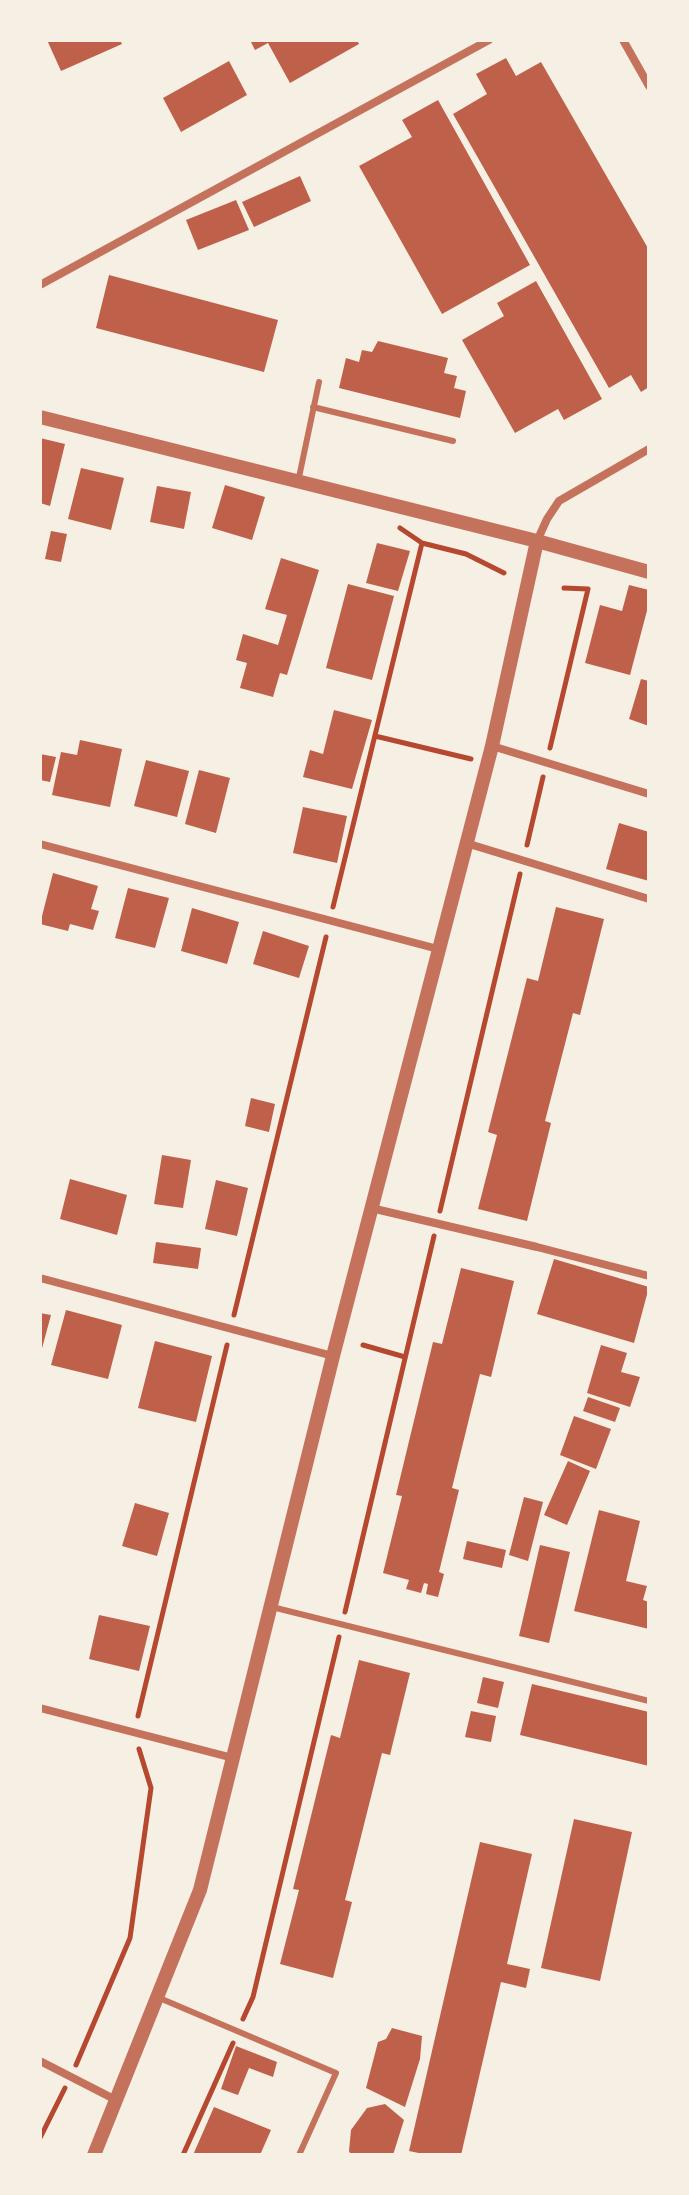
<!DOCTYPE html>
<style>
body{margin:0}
#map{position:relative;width:689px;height:2195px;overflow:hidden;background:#f6efe4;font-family:Overpass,sans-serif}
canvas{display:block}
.frame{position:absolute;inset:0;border:42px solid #f6efe4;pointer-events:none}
</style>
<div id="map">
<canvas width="689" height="2195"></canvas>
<div class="frame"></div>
</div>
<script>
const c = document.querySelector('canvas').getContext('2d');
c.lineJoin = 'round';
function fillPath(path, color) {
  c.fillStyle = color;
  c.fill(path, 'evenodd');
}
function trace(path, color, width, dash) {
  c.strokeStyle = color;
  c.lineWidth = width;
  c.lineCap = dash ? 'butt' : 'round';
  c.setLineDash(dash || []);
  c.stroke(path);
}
fillPath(new Path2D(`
 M47 40H120L122 44 61 71Z
 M250 40H357L359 44 290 83 268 43 255 50Z
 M506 58 516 76 541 62 649 250V387L641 392 631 375 609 388 453 114 487 94 476 74Z
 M229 61 247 95 181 132 163 98Z
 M438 100 530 265 442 314 359 166 412 137 402 120Z
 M300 176 311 201 254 227 242 202Z
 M236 200 249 230 198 250 186 220Z
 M109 275 278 320 264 372 96 328Z
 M536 281 602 399 564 420 558 409 515 433 462 340 504 316 497 303Z
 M378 341 448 358 444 373 457 376 454 388 466 391 460 418 339 388 346 358 359 362 362 350 372 352Z
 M40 438 65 444 50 506 40 503Z
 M81 468 124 478 111 530 68 519Z
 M225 485 265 497 252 540 212 528Z
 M157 486 191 492 184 529 150 522Z
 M51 531 67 534 61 562 45 559Z
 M377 543 410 551 398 591 366 583Z
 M281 558 319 570 287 675 280 673 273 697 240 688 247 663 236 660 243 634 278 645 287 615 265 609Z
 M348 584 394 596 372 680 326 668Z
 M629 585 649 590V603L630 675 585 663 600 605 622 611Z
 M641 679 649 681V726L629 719Z
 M334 710 372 720 352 789 303 777 310 750 323 754Z
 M80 740 122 749 110 807 52 795 61 752 77 755Z
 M40 754 56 757 50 782 40 780Z
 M146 760 189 771 177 817 134 806Z
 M199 770 230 778 216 833 185 824Z
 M303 807 347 816 337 863 293 853Z
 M619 823 649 832V881L606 869Z
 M53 873 98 886 91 909 99 911 93 930 70 924 68 931 40 924Z
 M128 888 169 898 155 948 115 938Z
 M556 907 604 919 580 1015 573 1013 545 1121 551 1123 527 1221 478 1209 497 1135 488 1132 527 978 538 981Z
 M192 908 239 922 227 964 181 951Z
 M263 931 309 946 299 978 253 964Z
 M251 1098 275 1104 269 1132 245 1126Z
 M162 1155 191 1160 183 1208 154 1204Z
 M70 1179 127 1195 117 1235 60 1219Z
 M216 1180 248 1188 237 1236 205 1229Z
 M156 1242 201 1248 198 1269 153 1263Z
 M554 1259 649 1287 634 1343 537 1314Z
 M461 1268 514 1281 491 1377 480 1374 452 1488 459 1490 439 1572 444 1574 438 1597 426 1594 428 1584 424 1583 421 1593 406 1589 409 1580 383 1573 402 1496 396 1495 433 1342 442 1344Z
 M66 1310 122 1325 108 1379 51 1365Z
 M40 1313 51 1315 41 1352H40Z
 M155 1341 212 1356 196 1422 138 1408Z
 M601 1345 627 1353 621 1372 640 1377 630 1407 587 1393Z
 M588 1397 620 1408 615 1422 583 1411Z
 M574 1416 611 1429 596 1469 560 1455Z
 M568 1461 590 1471 567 1525 544 1515Z
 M524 1497 543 1502 528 1561 509 1555Z
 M135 1503 169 1513 157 1556 122 1546Z
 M599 1510 640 1521 626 1581 647 1586 643 1600 649 1602V1629L574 1611Z
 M467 1541 506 1550 502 1568 463 1559Z
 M540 1545 570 1552 549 1643 519 1636Z
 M99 1615 150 1626 139 1671 89 1659Z
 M359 1660 410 1673 390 1755 382 1753 345 1900 352 1902 333 1978 280 1964 299 1890 293 1889 331 1735 340 1738Z
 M483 1677 504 1682 498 1708 477 1703Z
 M532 1684 649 1712V1766L520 1735Z
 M471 1711 496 1716 491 1742 465 1737Z
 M574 1819 632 1832 600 1981 541 1968Z
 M480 1842 532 1854 507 1964 530 1969 526 1988 501 1982 461 2155H428L409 2151Z
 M392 2028 422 2036 420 2059 405 2107 366 2088 378 2042 386 2039Z
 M236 2046 277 2062 273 2077 249 2068 238 2095 221 2089Z
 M385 2104 404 2120 393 2155H351L349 2151 351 2130 367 2108Z
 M214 2107 271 2130 260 2155H193Z`), '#bf614a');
trace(new Path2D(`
 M400 528 422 543 466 554 504 573
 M375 736 471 759
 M550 748 588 589 564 588
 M527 845 543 777
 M333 907 422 543
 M440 1211 520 874
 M234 1315 326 937
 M363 1345 405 1357
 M345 1612 434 1236
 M138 1716 227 1345
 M243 2019 253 1997 339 1637
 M76 2065 130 1938 151 1788 139 1749
 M40 2138 65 2088
 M183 2155 233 2043`), '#b5482f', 5);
trace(new Path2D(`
 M313 407 453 441
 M298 482 319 382
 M272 1607 649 1701
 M157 1997 336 2073 299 2155`), '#c5725c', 6);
trace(new Path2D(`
 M623 40 649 86
 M40 285 489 40
 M537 541 547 519 559 501 649 449
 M492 746 649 794
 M466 843 649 899
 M40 844 438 949
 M371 1208 537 1247 649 1276
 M40 1278 333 1356
 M40 1708 233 1758
 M40 2061 116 2100`), '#c5725c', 8);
trace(new Path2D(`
 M40 417 537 541 649 572
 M94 2155 200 1890 333 1356 492 746 537 541`), '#c5725c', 14);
</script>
